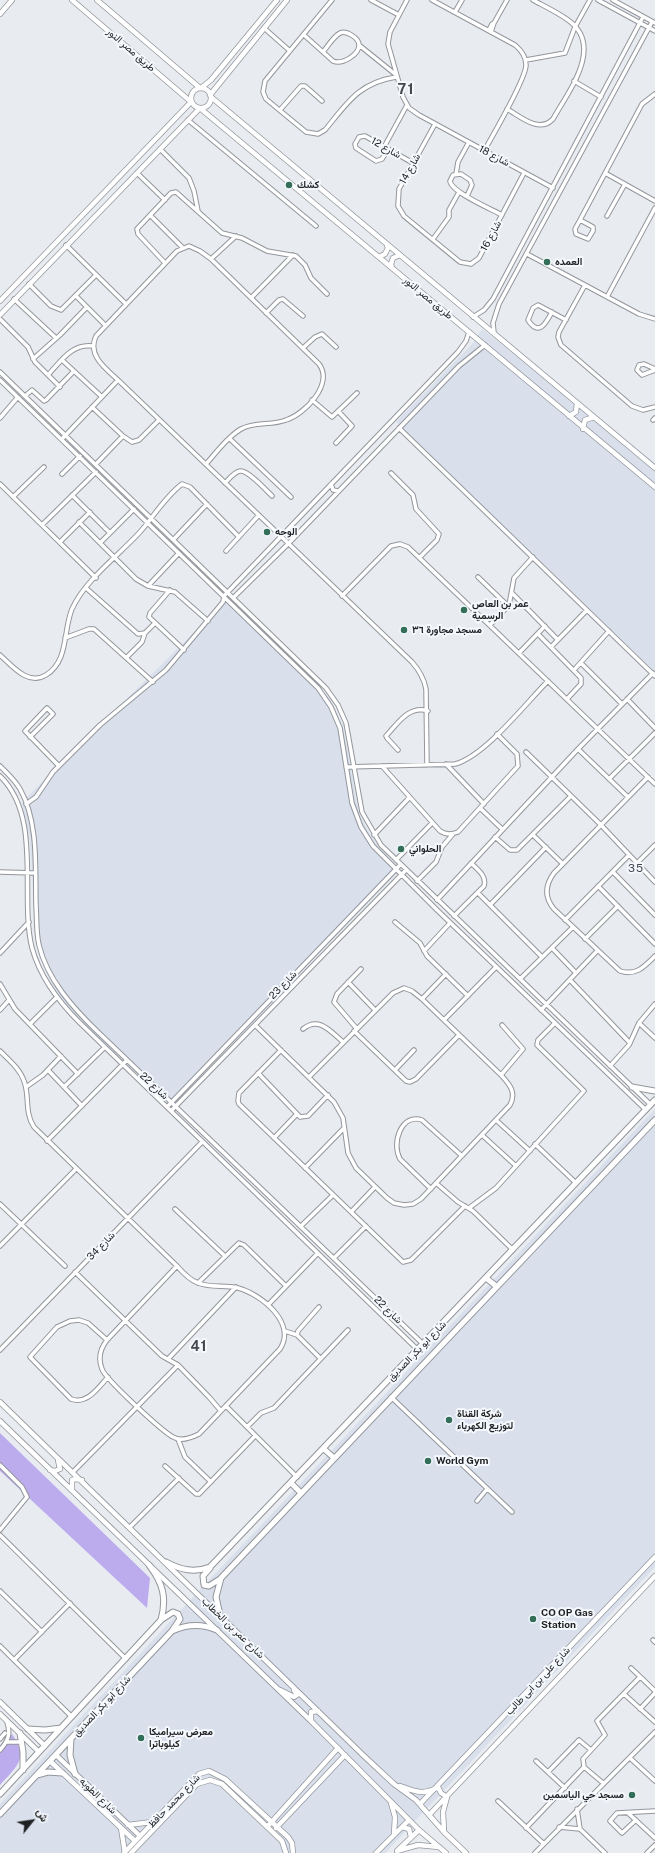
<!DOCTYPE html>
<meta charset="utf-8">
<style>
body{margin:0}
#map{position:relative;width:655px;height:1853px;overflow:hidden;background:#e8ecf1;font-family:"Public Sans",Vazirmatn,sans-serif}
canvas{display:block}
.north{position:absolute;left:12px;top:1801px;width:40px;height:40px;-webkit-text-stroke:3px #f5f9fe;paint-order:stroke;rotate:60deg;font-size:11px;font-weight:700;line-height:16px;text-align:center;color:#1f2022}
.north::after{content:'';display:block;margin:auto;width:14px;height:18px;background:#1f2022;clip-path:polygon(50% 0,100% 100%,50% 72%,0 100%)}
</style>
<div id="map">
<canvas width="655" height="1853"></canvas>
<div class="north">ش</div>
</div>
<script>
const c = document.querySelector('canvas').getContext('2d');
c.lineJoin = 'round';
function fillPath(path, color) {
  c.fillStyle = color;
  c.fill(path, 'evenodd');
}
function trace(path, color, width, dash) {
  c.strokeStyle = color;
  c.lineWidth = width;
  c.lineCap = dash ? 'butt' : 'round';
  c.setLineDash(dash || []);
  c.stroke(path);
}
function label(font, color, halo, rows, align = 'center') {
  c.font = font + ' "Public Sans",Vazirmatn,sans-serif';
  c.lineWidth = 4;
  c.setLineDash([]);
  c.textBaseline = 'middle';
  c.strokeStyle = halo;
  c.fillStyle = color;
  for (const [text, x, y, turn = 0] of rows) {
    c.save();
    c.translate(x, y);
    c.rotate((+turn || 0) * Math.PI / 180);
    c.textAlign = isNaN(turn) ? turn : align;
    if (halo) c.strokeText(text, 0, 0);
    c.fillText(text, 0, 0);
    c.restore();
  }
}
fillPath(new Path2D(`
 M482 329 655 463V672L396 422 474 342Z
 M230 597 307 672 331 700 343 726 359 813 370 835 400 870 171 1106 72 1013 53 987 46 972 36 941 30 840 22 802Z
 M655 1109V1567L385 1853H0V1804L193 1597Z`), '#d9e0ec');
fillPath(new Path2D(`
 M0 1433 150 1578 147 1608 0 1471Z
 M12 1734C29 1759 17 1766 0 1785V1747Z`), '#bcacee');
const minor = new Path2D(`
 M332 0 265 81 263 92 266 99 306 132 318 134 325 130C348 102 359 83 396 77
 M371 0 399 15
 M407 0 390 32 388 44 403 97 409 108 419 115 553 188
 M432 0 515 45C521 50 526 57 526 65 526 79 493 135 484 151
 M598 0 655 31
 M613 0 655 23
 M455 12 462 0
 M494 23 507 0
 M264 28 290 51
 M489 30 492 24 494 23 491 32
 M304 35 333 61C342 65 359 55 359 45 359 38 346 30 340 33 333 37 328 46 323 52
 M359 45 395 74
 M526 60 565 53 575 27 590 0
 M574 81 601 97
 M507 109C520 116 539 134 553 119 568 92 605 46 568 20 557 12 544 6 533 0
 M280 110 301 86H305L322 101
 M188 120 316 226
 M435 124 399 189 398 206 404 216 460 262 471 264 479 258 524 173
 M384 147 407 105
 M160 149 189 178 194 191 198 211
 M388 149 382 159 376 161 356 148 355 144 359 137 365 136 413 163
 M137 173 165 200
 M605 173 655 201
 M456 174 458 162 469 142
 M467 196 472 185 470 180 461 174 453 175 450 181C451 192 491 209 502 215
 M150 215 182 247
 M607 216 625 184
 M580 220 593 227V231L588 239 576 234 575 229 580 220 642 104 655 94
 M433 239 449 217V210L459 192
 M66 245 126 304
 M527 254 639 314 655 319
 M211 259 236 236
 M165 263 138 234 137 229 171 193 176 192 222 233 242 238 267 251 296 256 305 265 311 278 327 294
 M29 284 51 306 61 310 96 275
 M585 285 559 332 558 337 561 345 632 406 643 410 655 407
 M76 296 105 325
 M607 297 655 208
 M251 298 293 255
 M14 299 56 338
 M552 312C546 323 539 337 528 320L533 308 538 305 540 306 566 320
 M266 313 279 300 283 299 303 316
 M473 317 484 310 493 299 643 17
 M0 319 28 347 35 362 60 387
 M494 333 493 323 499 304 652 22
 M303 348 315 337 322 334 336 347
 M33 359 60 335 87 307
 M62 360 102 397
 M655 369 644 364 639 365 637 370 642 375 655 370
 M0 372 326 688 338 705 346 723 362 812 381 845 651 1105
 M48 375C61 361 72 343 93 346
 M0 380 318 688 331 707 340 728 352 803 361 827 373 846 437 910 646 1110
 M25 396 32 390 44 401 46 400 74 371
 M312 400 332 417 357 393
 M92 407 123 436 132 442 139 440 159 420
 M0 418 18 397
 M653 420 655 418
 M399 428 655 676
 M62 439 118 380
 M230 439 291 497
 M336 443 352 426 338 411
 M96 464 123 436
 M206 464C216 453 227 437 241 429 255 421 271 426 286 420 305 414 334 384 319 364L211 259 200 251 189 246 177 251 96 336C87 355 105 368 118 380L412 662C419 670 424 678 426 689L427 765
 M391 473 413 495 416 509 439 534 437 540 420 557
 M62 474 80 456
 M225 483C229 479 234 472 240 471 248 470 266 490 272 496
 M0 484 96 578
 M331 484 333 490 338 491
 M72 495 110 533
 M13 497 44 467
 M79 522 136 579 148 586 175 592 208 621
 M42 525 96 472
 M174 539 207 504
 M60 542 90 512
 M100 543 134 509
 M226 551 259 515
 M478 577 508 606
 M148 586 179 553
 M86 588 138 634 145 633 155 623
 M170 590 150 613 149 617 184 650
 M512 593 558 640
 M342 596 391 546 400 544 408 547 655 784
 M233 598 288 544 459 366 485 345
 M490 625 509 605 514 578 533 557
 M538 634 581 678V684L567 699
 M65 638 89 629H94L153 682
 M551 647 587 610
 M519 653 545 626
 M0 655C12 666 28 686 46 675 69 661 63 630 72 609 85 580 119 555 140 532 154 516 165 497 182 484L190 487 239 537
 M127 657 142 642 145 633
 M581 663 622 704
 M574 670 609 631
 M627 699 655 728
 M30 737 53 714 47 708 25 731 59 766
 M578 749 628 797
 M398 750 387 738 386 736C398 723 409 705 428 711
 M526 752 601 825 655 882
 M446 764 484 804
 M0 766C7 773 15 780 20 789 39 822 35 869 36 906 37 919 36 932 39 945 47 979 73 1008 98 1032L423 1344
 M382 766 440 831C446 835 451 835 458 832L518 766 517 754 497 734
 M346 767 455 764C485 756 525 704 548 681
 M0 776C43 818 19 895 32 948 40 977 58 1001 79 1022L418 1350
 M648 777 554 873C545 885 544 897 554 909L620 971C636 976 644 967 655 956
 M609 779 655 733
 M26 804 36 797 53 772 100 725 166 670 223 602 224 596 458 352 466 341 469 332
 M480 808 502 829
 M374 835 409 798
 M533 835 563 864
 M495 837 510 850H517L571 796
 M396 860 432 823
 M637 863 655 845
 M0 872 35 873
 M613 872 655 915
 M417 881 436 862 442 847 453 834
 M598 886 655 944
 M478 893 541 956
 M437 900 578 749 653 673
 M490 905 546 847
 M454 916 484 886C487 876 478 870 471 863
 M565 920 629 855
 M395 922 420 943 427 956 468 996
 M585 939 618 906
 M552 948 576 973
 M424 951 450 923
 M0 953 29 922
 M520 979 573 927
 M570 980 630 1043
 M348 982 375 1010
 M0 984 15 1009 78 1074
 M422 999 446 974
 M0 1010 9 1000
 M541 1010 597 951
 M444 1020 496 967
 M639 1023 655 1038
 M30 1024 57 997
 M255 1025 334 1102 343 1118 348 1153 356 1168 387 1198 394 1203 404 1205 413 1204 421 1199 510 1105C517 1092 509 1084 501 1075L422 999 412 991 404 988 393 993 309 1077
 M303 1029C319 1016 330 1031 343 1042
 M357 1029 334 1002 337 994 361 969
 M354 1031 406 1081 410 1082 416 1079 459 1035
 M281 1050 239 1093 238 1101 239 1104 403 1262 411 1260 465 1206
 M0 1051C9 1060 20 1069 24 1081 30 1096 24 1112 34 1127L177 1266
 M610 1066 629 1045 639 1023 655 1004
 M48 1070 82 1106
 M395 1070 414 1050
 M258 1073 300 1117 308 1116 328 1095
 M501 1075 523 1049 502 1025
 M26 1087 43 1075 61 1056
 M64 1087 105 1047
 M167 1107 400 865
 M171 1111 406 870
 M496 1120 530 1151
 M482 1135 516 1166
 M274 1138 297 1114
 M47 1141 127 1060
 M535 1144 576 1183
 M305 1168 344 1128
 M436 1183 458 1202 473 1211 513 1250
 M431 1189 400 1159C391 1142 402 1113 422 1120L462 1156
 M0 1204 65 1266
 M469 1208 496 1188 584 1091 537 1045 538 1040 555 1023
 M175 1209 225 1256
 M351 1212 375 1187
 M301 1226 333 1195
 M0 1246 76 1169
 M334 1258 366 1226
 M177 1266C183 1273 190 1280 198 1283 211 1288 224 1285 238 1288 261 1294 297 1323 280 1349L199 1434C191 1438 181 1442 173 1437 162 1431 105 1379 102 1369 98 1359 100 1349 107 1340Z
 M75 1272 162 1356 178 1365 209 1397 221 1411
 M198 1283 239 1243 244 1245 286 1286
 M268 1305 318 1253
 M285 1331 297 1335 320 1358
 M297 1335 298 1331 319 1307
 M107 1340 88 1323 79 1320 70 1321 57 1327 30 1357 71 1399C87 1405 98 1388 108 1377
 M0 1350 202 1142
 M168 1359 236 1287
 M391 1397 512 1512
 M226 1406 297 1477
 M247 1427 261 1413 274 1408 348 1330
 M178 1439 185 1457 211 1482
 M0 1465 22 1487 27 1497 0 1530
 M165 1466 196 1494H199L255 1436
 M73 1472 178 1365
 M477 1501 487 1489
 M130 1527 179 1478
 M0 1535 126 1659
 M0 1591 42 1632
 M70 1603 14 1660 72 1717
 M653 1640 655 1642
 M0 1646 14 1660
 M631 1668 655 1691
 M624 1694 655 1722
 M640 1709 655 1693
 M0 1739 5 1733
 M7 1742H22
 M0 1750C8 1741 11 1734 7 1722
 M630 1758 655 1781
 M536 1761 565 1788
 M548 1772 579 1740 591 1750
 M603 1783 584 1767 583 1759 605 1735 597 1721 640 1677
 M498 1801 544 1844
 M577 1809 580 1829 605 1853
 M628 1813 655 1838
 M636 1820 622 1833 610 1821 617 1813 655 1811
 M559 1827 580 1829
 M526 1828 584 1767
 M535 1853 655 1732
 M647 1853 655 1845`);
const tertiary = new Path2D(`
 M72 0 190 101
 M97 0 200 88
 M0 14 12 0
 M191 98a10 10 0 1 1 20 0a10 10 0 1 1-20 0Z
 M201 88 211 80 277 0
 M210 95 287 0
 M211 97 655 468
 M201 109 655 487
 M379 257 385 254 388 248 387 245
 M392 268 391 264 393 258 400 255
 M0 301 191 102
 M0 315 199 109
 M569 416 576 412 577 403
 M583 429 585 420 594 417
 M0 1402 364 1756 394 1784 416 1800 444 1832 466 1853
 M0 1421 311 1721 419 1830 446 1853
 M50 1470 55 1471 60 1469 58 1460
 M72 1490V1480L75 1479 82 1480
 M280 1690 294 1697 297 1695 294 1690
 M0 1702 45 1746
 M0 1714 39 1752
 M311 1721V1712L318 1711
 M56 1755 140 1836
 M50 1761 135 1841
 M400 1786C414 1791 424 1796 438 1787L441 1793 447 1797 443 1812 444 1830
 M391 1803 395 1817 394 1834
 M420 1804 655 1557
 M430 1814 655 1576
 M128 1825 152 1822
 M267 1827 338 1748
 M402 1827 409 1829 411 1837
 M121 1828 125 1853
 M276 1828 345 1755
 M398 1850 419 1830
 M397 1851 418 1845 439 1847
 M124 1853 199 1774 209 1771 225 1779 288 1837 292 1843 293 1853
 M131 1853 197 1784 210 1780 222 1784 282 1841 286 1853
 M376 1853 409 1820`);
const secondary = new Path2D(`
 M632 1087 655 1091
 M486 1278 496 1286
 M324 1449 334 1458
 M291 1483 301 1493
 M166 1562C181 1570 194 1573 210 1567L655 1100
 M210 1568 203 1576 204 1585 209 1586 220 1579
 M220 1615 216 1597 221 1578 655 1120
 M161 1620 173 1612 178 1614 180 1619 172 1631
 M28 1729 45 1730 61 1728
 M20 1733 23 1752V1770
 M71 1739 70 1755 75 1774
 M37 1775 48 1772 62 1773
 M0 1794 161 1620C167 1598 163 1583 149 1565
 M0 1814 172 1631C187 1624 201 1623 217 1630`);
trace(minor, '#93969b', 5.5);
trace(tertiary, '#93969b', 6);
trace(secondary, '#93969b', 7);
trace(minor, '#fff', 3.5);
trace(tertiary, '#fff', 4.5);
trace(secondary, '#fff', 5);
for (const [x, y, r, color] of [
 [289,185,4,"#336e58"],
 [547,262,4,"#336e58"],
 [267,532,4,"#336e58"],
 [464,610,4,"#336e58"],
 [404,630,4,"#336e58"],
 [401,849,4,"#336e58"],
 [449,1420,4,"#336e58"],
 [428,1461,4,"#336e58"],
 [533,1619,4,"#336e58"],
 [141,1738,4,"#336e58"],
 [632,1795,4,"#336e58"]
]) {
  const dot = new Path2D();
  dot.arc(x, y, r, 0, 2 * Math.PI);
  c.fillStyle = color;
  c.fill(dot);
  trace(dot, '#f5f9fe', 1.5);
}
label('10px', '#1f2022', '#f5f9fe', [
 ["طريق مصر النور",131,50,41],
 ["شارع 12",386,148,29],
 ["شارع 18",494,156,28],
 ["شارع 14",410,169,-61],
 ["شارع 16",491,236,-62],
 ["طريق مصر النور",428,298,40],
 ["شارع 23",283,985,-46],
 ["شارع 22",154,1086,43],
 ["شارع 34",101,1246,-46],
 ["شارع 22",388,1310,44],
 ["شارع ابو بكر الصديق",417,1351,-46],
 ["شارع عمر بن الخطاب",233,1628,44],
 ["شارع على بن ابى طالب",538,1681,-47],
 ["شارع ابو بكر الصديق",102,1706,-47],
 ["شارع الطوبه",98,1796,44],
 ["شارع محمد حافظ",174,1801,-46]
]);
label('bold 10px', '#1f2022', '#f5f9fe', [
 ["كشك",297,185],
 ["العمده",555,262],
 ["الوحه",275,532],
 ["عمر بن العاص",472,604],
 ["الرسمية",472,616],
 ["مسجد مجاورة ٣٦",412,630],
 ["الحلواني",409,849],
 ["شركة القناة",457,1414],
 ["لتوزيع الكهرباء",457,1426],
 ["World Gym",436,1461],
 ["CO OP Gas",541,1613],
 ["Station",541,1625],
 ["معرض سيراميكا",149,1732],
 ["كيلوباترا",149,1744],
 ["مسجد حي الياسمين",624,1795,"right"]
], 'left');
c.letterSpacing = '1px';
label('11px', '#45484d', '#f5f9fe', [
 ["35",636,869]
]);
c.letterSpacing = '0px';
c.letterSpacing = '1px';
label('bold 14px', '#45484d', '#f5f9fe', [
 ["71",406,90],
 ["41",199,1347]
]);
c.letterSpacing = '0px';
</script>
